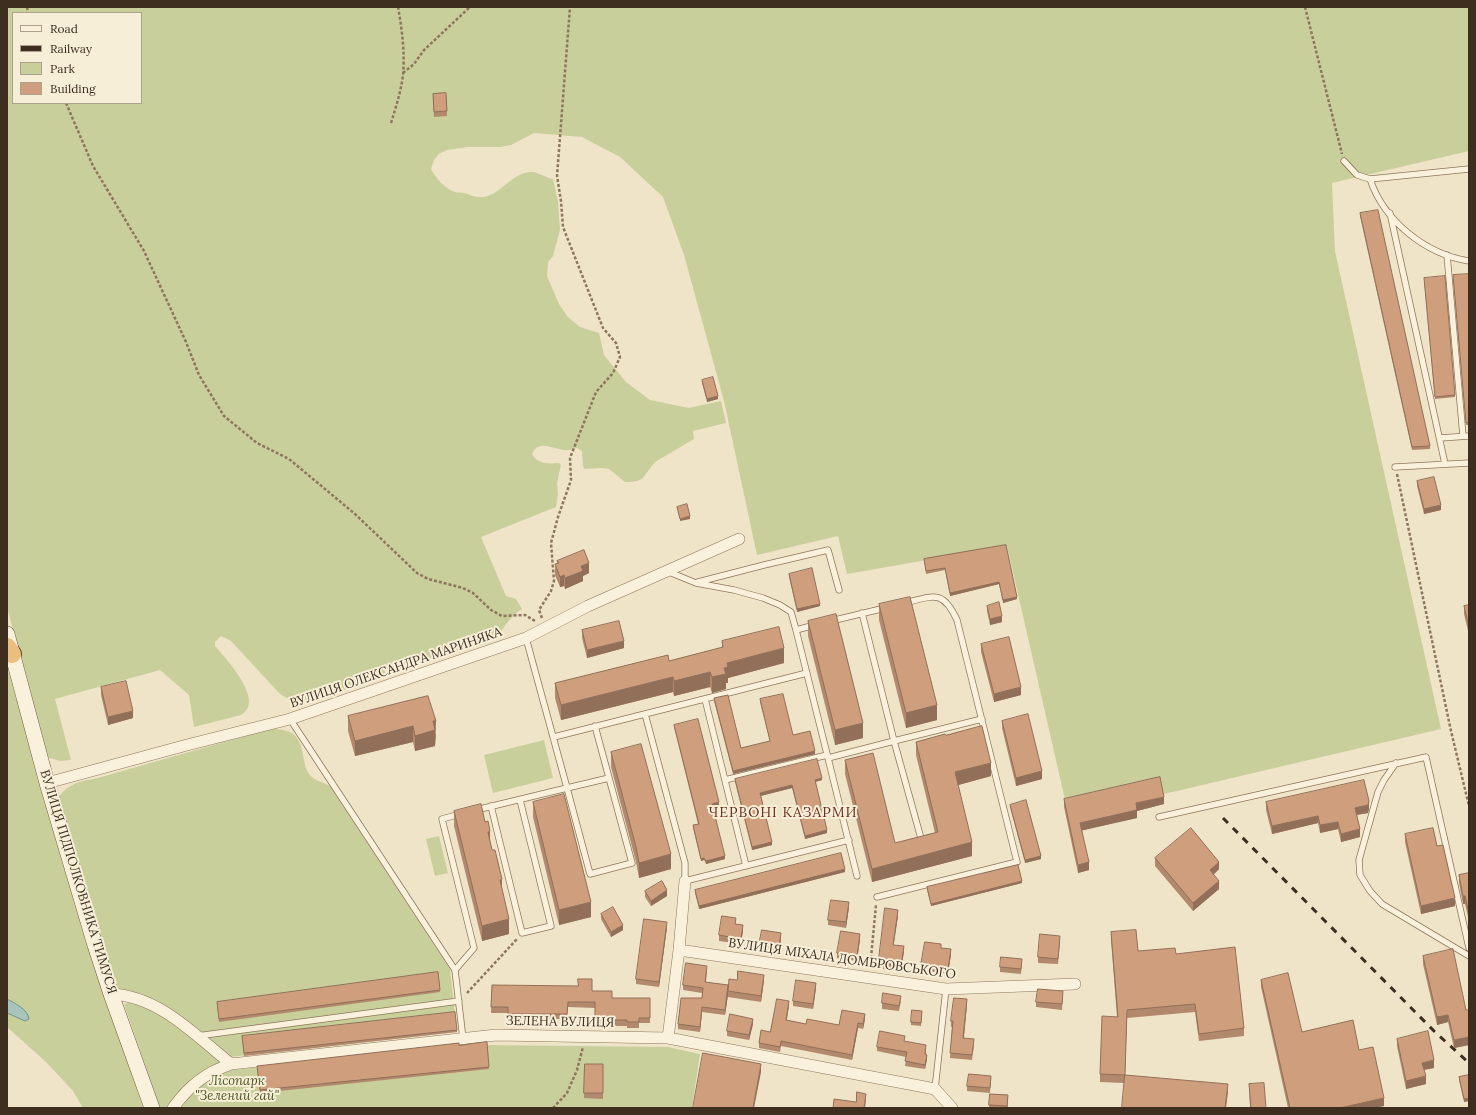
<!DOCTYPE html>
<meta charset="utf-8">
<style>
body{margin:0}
#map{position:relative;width:1476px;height:1115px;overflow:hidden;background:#f0e4c8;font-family:Lora,serif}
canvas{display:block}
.frame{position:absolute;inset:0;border:8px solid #3d2e20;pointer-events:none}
.legend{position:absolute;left:12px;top:12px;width:130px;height:92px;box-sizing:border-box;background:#f7eed8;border:1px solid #ada18e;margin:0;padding:5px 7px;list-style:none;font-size:12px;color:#3d2e20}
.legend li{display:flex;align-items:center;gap:8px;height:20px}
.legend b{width:20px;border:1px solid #ada18e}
</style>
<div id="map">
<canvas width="1476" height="1115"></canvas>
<div class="frame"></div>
<ul class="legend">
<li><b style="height:5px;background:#faf1dc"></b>Road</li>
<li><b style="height:5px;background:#3d2e20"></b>Railway</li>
<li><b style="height:11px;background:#c9cf9b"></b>Park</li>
<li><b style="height:11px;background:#cf9f7d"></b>Building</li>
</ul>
</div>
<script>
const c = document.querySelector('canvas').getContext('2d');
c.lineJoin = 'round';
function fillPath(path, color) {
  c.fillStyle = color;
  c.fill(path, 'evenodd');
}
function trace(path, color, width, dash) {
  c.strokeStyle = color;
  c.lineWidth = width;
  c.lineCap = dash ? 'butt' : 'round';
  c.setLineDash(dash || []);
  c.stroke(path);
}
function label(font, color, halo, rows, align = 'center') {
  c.font = font + ' Lora,serif';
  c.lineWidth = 4;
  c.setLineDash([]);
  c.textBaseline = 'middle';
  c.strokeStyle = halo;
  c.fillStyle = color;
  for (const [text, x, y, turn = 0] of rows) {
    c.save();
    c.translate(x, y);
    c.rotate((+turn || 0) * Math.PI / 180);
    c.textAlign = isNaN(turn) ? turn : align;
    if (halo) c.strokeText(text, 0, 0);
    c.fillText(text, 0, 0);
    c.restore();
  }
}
fillPath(new Path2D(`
 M7 7H1469V151L1332 183 1335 251 1441 729 1164 794 1161 783 1066 804 1007 546 847 574 838 536 757 555 724 401 684 255 663 197 620 157 582 137 534 133 511 145 501 147H468L447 150 439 154 434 160 431 169C435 177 445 189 455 192 457 193 461 192 464 193 469 194 474 197 479 197 499 199 511 171 533 172 539 173 547 178 553 179L558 201 560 230 553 256 548 262 547 276 559 304 568 317 580 327 599 333 604 355 626 382 650 400 689 408 721 401 726 423 693 431 694 439 655 462 642 479 637 481 631 482H625L609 469 602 468 584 469 583 466 582 451 577 448C573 449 568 451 564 450 552 449 539 439 532 454 537 464 549 464 559 463L561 465 557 483 558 494 556 507 481 537 506 596 516 599 522 609C511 616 504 626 498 637L306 703C296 702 288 699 280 694L231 641 221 636 215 642V646C226 659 266 701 241 715L194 727 189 695 160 670 55 699 71 760 61 761 49 758 46 754 7 607ZM13 13H141V103H13Z
 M7 667 89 949 143 1108H83L73 1091 47 1063 7 1027V1013L25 1021 17 1004 7 999Z
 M270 729C295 729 300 736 304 760 305 765 306 770 309 774 314 781 323 782 330 786L450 969 457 1032 230 1057C200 1032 159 991 117 990L59 796C69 784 80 781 94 779Z
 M544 740 553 778 493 793 484 755Z
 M439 836 448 873 435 876 426 839Z
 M130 1002C160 1006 198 1043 221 1062L202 1071 192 1078 168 1108H160L124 1004Z
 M487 1045 668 1047 700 1054 692 1108H181C194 1088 210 1077 232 1070Z`), '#c9cf9b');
const water = new Path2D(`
 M7 999C14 1003 28 1009 29 1019L25 1021 7 1013Z`);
fillPath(water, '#a9c4bc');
trace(water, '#6f938a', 1);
const service = new Path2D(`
 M1344 161 1357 175 1370 179 1469 169
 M1370 179C1384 221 1425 254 1469 261
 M1390 213 1445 464
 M1447 255 1463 436
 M1440 438 1469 436
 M1395 467 1469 463
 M669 572 696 583 734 590 763 598 780 605 791 612 796 630 815 625
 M698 582 764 565 828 550 839 590
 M862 613 894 741 982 719
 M831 621 885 608
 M796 630 828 758 894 741 922 842
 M705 699 746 866
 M645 714 685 863V881L849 840
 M290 719 455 970 463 1039
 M595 726 632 863 590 874 567 788 609 778
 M554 737 807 673
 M828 758 857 876
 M1396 763 1384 780 1378 792 1359 860 1360 875 1370 891 1382 904 1469 956
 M725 780 827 755
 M491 806 522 933 551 926 520 800
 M476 810 567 788 526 638
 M1159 817 1426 757 1469 948
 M877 897 1017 862 957 620C943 589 933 596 905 603
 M455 970 474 948 442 819 460 814
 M197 1036 459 1001
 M935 1089 946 989`);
const minor = new Path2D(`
 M47 783 187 745 290 719 526 638 588 606 739 539
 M679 950 946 989 1075 984
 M111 994C159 996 195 1035 231 1064
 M668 1038 679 950 685 881
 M173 1108C189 1086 205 1073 231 1064L496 1035 668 1038 935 1089 952 1108`);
const secondary = new Path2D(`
 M7 634 47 783 95 945 111 994 152 1108`);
const trunk = new Path2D(`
 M7 647 12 654`);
trace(service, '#8d765c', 7);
trace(minor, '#8d765c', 12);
trace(secondary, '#6f573f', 16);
trace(trunk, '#5b4430', 20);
trace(new Path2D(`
 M27 7 28 13
 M1305 7 1342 154
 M403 73 414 64 424 50 470 7
 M66 103 93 166 144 251 186 342 199 375 224 416 257 443 289 459 355 514 417 573 428 579 463 588 473 593 491 610 502 616 525 615 535 621
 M391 123C396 107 401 91 403 75 405 53 402 29 398 7
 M1397 474 1451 731 1469 806
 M542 618 539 610 551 591 554 581 551 543 558 517 571 480 570 458 596 392 613 373 620 357 616 343 603 328 563 227 561 201 557 176 570 7
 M870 968 876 905
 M467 993 517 939
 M553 1108 567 1093 577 1070 583 1047`), '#8d765c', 2.5, [3, 2]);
trace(service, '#faf1dc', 5.5);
trace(minor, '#faf1dc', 11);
trace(secondary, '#faf1dc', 15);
trace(trunk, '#eabe7c', 18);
trace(new Path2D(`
 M1223 818 1434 1031 1469 1063`), '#3d2e20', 3, [7, 7]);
fillPath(new Path2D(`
 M446 93 447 116 434 117 433 94Z
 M1360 213 1430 446V449L1412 450 1360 216Z
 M1469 274V425H1466L1453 278Z
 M1424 280 1455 395V397L1435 399Z
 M702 380 718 399 707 402 702 383Z
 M1417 481 1441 510 1424 514 1417 486Z
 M1006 545 1017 599 1003 603 999 584 950 596 945 570 926 574 924 559Z
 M557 561 589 573 583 576V581L565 589 564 586 560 587 555 575V564H557Z
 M789 574 820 606 797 612 789 577Z
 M879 604 937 720 906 728 879 620Z
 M1469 605V635L1464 614V606Z
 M987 606 1002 622 990 625 987 611Z
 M808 621 863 738 835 745 808 636Z
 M582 630 624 648 587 658 582 638Z
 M722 641 784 663 728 678V683H726V689L712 693 710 687 674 696 673 692 561 720 555 698V683L669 661 722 648Z
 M981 644 1021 695 994 702 981 652Z
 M101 687 133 718 108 725 101 695Z
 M428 696 436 736 435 746 415 751 413 742 355 756 348 731V716Z
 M714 698 741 748 770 741 760 702V699L793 735 815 754 733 774 714 701Z
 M1002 721 1042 779 1016 786 1002 728Z
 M674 725 719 805 713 806 725 859 706 864 704 860 701 861 693 828V825L698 824 674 727Z
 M946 735 991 776 958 785 972 856 872 882 845 774V760L895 843 935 833 916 755V742Z
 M611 752 671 869 639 878 636 862 611 767Z
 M735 779 822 780 815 782 827 833 805 839 792 788 761 796 772 845 752 850 735 782Z
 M1064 799 1164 804 1137 811V818L1082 830 1089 870 1078 873 1064 807Z
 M533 802 591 917 559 925 533 817Z
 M1266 802 1369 809 1368 813 1357 815 1360 837 1341 842 1338 829 1320 833 1318 823 1272 834 1266 810Z
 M1010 805 1041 859 1025 863 1010 807Z
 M454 811 490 842 502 889 509 934 482 941 454 826Z
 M1405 834 1437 846 1455 906 1421 914 1405 842Z
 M1155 858 1219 869 1214 874 1219 889 1193 911 1155 866Z
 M845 872 699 909 695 893V890Z
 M1469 873V921L1465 904H1463L1459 883V875Z
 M1022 883 931 906 927 890V887Z
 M645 891 667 896 651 906 645 897Z
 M849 907 846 928 828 925V920Z
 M601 914 623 930 611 937 601 919Z
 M898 916 893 945 904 951 901 971 883 969V965L879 964V959Z
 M736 924 743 930 741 944 719 941V935Z
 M667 927 659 987 636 984V979Z
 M1111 932 1138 951 1176 954 1244 1028V1036L1199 1041 1195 1012 1127 1018 1125 1075 1228 1092 1124 1083 1100 1082V1074L1117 1017 1111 940Z
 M781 938 779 953 759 950V945Z
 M860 939 857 961 837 958V953Z
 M1060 941 1058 964 1038 963V957Z
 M941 948 951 954 948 974 921 970V965Z
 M1423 956 1466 1010H1469V1045L1454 1048 1448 1022 1437 1025 1423 964Z
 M1022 964 1021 974 1000 972V967Z
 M707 971 706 982 728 985 737 980H764L761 1002 728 997V995L725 1015 702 1012 700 1032 678 1029V1024L702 998V993L683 990V985Z
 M1261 980 1302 1032 1359 1050 1384 1106 1374 1108H1288L1261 987Z
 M492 985 592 991 612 998H650V1023H639V1028H627V1026H595V1008L568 1007 567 1019H508V1013H491Z
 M816 988 813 1009 793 1006V1001Z
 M440 990V992L219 1022 217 1005V1002Z
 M1063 996 1062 1010 1036 1007V1002Z
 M901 1001 899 1011 882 1009V1003Z
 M967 1004 964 1038 974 1045 972 1060 950 1058 952 1027H951V1021Z
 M789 1006 786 1020 806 1024 839 1025 865 1019 863 1029 858 1028 852 1060 781 1046 780 1052 759 1048V1043L770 1032Z
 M922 1011 921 1026 911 1025V1022Z
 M753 1024 749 1040 727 1036V1031Z
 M457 1030V1032L244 1056 242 1038Z
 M1397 1039 1434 1068 1424 1070 1426 1084 1406 1089 1397 1046Z
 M905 1041 926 1050V1054L927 1059 925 1069 905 1066 906 1057 877 1051V1047Z
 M459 1045 489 1067V1069L260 1093 257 1068Z
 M585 1064H603V1099L584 1098Z
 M1469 1075V1101L1464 1102 1459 1080V1077Z
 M991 1081 990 1093 967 1091V1086Z
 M1249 1084 1266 1108H1250Z
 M990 1094 1008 1095V1108H989Z`), '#b2896c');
fillPath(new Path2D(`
 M718 396V399L707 402V399Z
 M1441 505V510L1424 514V509Z
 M690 516V519L680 521V519Z
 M589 563V573L583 576V581L565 589V578L581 566Z
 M564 575V586L560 587V577Z
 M999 582V584L950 596V593Z
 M1017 597V599L1003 603V600Z
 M820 604V606L797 612V609Z
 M1002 616V622L990 625V619Z
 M624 641V648L587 658V650Z
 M784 648V663L728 678V683H726V689L712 693V677L727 663Z
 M710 672V687L674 696V681Z
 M673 677V692L561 720V705Z
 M1021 687V695L994 702V694Z
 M937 705V720L906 728V713Z
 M133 711V718L108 725V717Z
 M433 721H436L435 746 415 751V736Z
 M863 723V738L835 745V730Z
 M413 726V742L355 756V741Z
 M815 751V754L733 774V771Z
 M991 763V776L955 786V772Z
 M1042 771V779L1016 786V778Z
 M822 778V780L815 782V780Z
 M792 785V788L760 796V793Z
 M1164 797V804L1137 811V818L1080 831V823L1136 803Z
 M1369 801V809L1368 813 1355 815V808Z
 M719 802V805L712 806V804Z
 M1318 816V823L1272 834V826Z
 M1338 822V829L1320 833V825Z
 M1360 829V837L1341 842V834Z
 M827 830V833L805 839V836Z
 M490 831V846L488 832Z
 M772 842V845L752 850V847Z
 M972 842V856L872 882V869Z
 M671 854V869L639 878V863Z
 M725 856V859L706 864V861Z
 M1041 856V859L1025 863V860Z
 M704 858V860L701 861V859Z
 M1089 862V870L1078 873V865Z
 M1219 862V869L1210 878V870Z
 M845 869V872L699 909V906Z
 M502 879V895L500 880Z
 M1022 881V883L931 906V904Z
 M1219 881V889L1193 911V903Z
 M667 890V896L651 906V901Z
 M1463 896H1465V904H1463Z
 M1455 898V906L1421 914V906Z
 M591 902V917L559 925V910Z
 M849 902V907L846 928V922Z
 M898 910V916L893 950V945Z
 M509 919V934L482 941V926Z
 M667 922V927L659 987V982Z
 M623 925V930L611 937V932Z
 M743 925V930L741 944V939Z
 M781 933V938L779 953V948Z
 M860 934V939L857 961V956Z
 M904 946V951L901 971V966Z
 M951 949V954L948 974V969Z
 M764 975V980L761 1002V996Z
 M816 983V988L813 1009V1004Z
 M728 985V995L725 1015V1010Z
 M967 999V1004L963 1044V1038Z
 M789 1001V1006L786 1025V1020Z
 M702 1007V1012L700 1032V1027Z
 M865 1014V1019L863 1029V1024Z
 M1448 1015V1022L1437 1025V1017Z
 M753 1019V1024L749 1040V1035Z
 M858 1023V1028L852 1060V1055Z
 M1469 1037V1045L1454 1048V1040Z
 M927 1055V1059L925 1069V1065Z
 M1434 1060V1068L1422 1070V1063Z
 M761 1064V1072L754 1108H753Z
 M1426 1076V1084L1406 1089V1081Z
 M1228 1084V1092L1226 1108H1225Z
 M866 1094V1099L865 1108H864Z
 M1384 1098V1106L1374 1108H1340Z
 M1469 1098V1101L1464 1102V1099Z`), '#916f58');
const building = new Path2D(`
 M446 93 447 111 434 112 433 94Z
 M1378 210 1430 446 1412 447 1360 213Z
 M1469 274V422L1466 423 1453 275Z
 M1445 276 1455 395 1435 397 1424 278Z
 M713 377 718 396 707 399 702 380Z
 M1434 477 1441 505 1424 509 1417 481Z
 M687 504 690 516 680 519 677 507Z
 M1006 545 1017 597 1003 600 999 582 950 593 945 568 926 571 924 559Z
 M584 550 589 563 581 566 583 571 565 578 564 575 560 577 555 564 559 563 557 561Z
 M812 568 820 604 797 609 789 574Z
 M910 597 937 705 906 713 879 604Z
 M999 602 1002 616 990 619 987 606Z
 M1469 605V627L1464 606Z
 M836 614 863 723 835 730 808 621Z
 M619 621 624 641 587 650 582 630Z
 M779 627 784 648 727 663 728 667 724 668 726 674 712 677 710 672 674 681 673 677 561 705 555 683 668 655 669 661 723 647 722 641Z
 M1009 637 1021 687 994 694 981 644Z
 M126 681 133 711 108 717 101 687Z
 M783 694 793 735 810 731 815 751 733 771 714 698 728 695 741 748 770 741 760 699Z
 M428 696 436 721H433L435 730 415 736 413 726 355 741 348 716Z
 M1028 714 1042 771 1016 778 1002 721Z
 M698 719 719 802 712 804 725 856 706 861 704 858 701 859 693 825 699 824 674 725Z
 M982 726 991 763 955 772 972 842 872 869 845 760 873 753 895 843 938 832 916 742 945 734 946 735Z
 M641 744 671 854 639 863 636 847 611 752Z
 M817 759 822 778 815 780 827 830 805 836 792 785 760 793 772 842 752 847 735 779Z
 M1160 777 1164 797 1136 803 1137 810 1080 823 1089 862 1078 865 1064 799Z
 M1364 780 1369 801 1368 805 1355 808 1360 829 1341 834 1338 822 1320 825 1318 816 1272 826 1266 802Z
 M564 794 591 902 559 910 533 802Z
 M1026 800 1041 856 1025 860 1010 805Z
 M481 804 485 822 488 821 490 831 488 832 492 850H495L502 879 500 880 509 919 482 926 454 811Z
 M1191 828 1219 862 1210 870 1219 881 1193 903 1155 858Z
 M1433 828 1437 846 1443 845 1455 898 1421 906 1405 834Z
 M841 853 845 869 699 906 695 890Z
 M1018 865 1022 881 931 904 927 887Z
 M1469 873V913L1465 896H1463L1459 875Z
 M662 881 667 890 651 901 645 891Z
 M831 900 849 902 846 922 828 920Z
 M613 907 623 925 611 932 601 914Z
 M885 908 898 910 893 945 904 946 901 966 883 963 884 959H879Z
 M722 916 736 918 735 924 743 925 741 939 719 935Z
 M644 919 667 922 659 982 636 979Z
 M762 930 781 933 779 948 759 945Z
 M1136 930 1138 951 1175 948 1176 954 1235 947 1244 1028 1199 1034 1195 1004 1127 1010 1125 1075 1100 1074 1102 1016 1118 1017 1111 932Z
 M841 931 860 934 857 956 837 953Z
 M1040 934 1060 936 1058 959 1038 957Z
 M925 942 941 944V948L951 949 948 969 921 965Z
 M1453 949 1466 1010H1469V1037L1454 1040 1448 1015 1437 1017 1423 956Z
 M1001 957 1022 959 1021 969 1000 967Z
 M686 963 707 966 705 982 728 985 725 1010 702 1007 700 1027 678 1024 681 998H702L703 988 683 985Z
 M738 971 764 975 761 996 728 991 729 979 737 980Z
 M438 972 440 990 219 1019 217 1002Z
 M1288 973 1302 1032 1353 1020 1359 1050 1373 1047 1384 1098 1340 1108H1290L1261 980Z
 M578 979H592V991H612V998H650V1018H639V1022H627V1020H595V1002H568L567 1014H508V1007H491L492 985 578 986Z
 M796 980 816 983 813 1004 793 1001Z
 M1038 989 1063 991 1062 1004 1036 1002Z
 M883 993 901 996 899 1006 882 1003Z
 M954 998 967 999 963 1038 974 1039 972 1055 950 1053 953 1021H951Z
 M777 999 789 1001 786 1020 806 1024 807 1019 839 1025 842 1010 865 1014 863 1024 858 1023 852 1055 781 1041 780 1047 759 1043 761 1030 770 1032Z
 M912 1010 922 1011 921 1023 911 1022Z
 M455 1012 457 1030 244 1053 242 1036Z
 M730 1014 753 1019 749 1035 727 1031Z
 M880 1031 905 1036 904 1041 926 1045 925 1054 927 1055 925 1065 905 1061 907 1052 877 1047Z
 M1428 1031 1434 1060 1422 1063 1426 1076 1406 1081 1397 1039Z
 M487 1042 489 1067 260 1090 257 1066 459 1043V1045Z
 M703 1053 761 1064 753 1108H693Z
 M585 1064H603V1093H584Z
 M969 1074 991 1076 990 1088 967 1086Z
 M1125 1075 1228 1084 1225 1108H1122Z
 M1469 1075V1098L1464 1099 1459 1077Z
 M1264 1083 1266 1108H1251L1249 1084Z
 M857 1092 866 1094 864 1108H833L834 1099 856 1102Z
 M990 1094 1008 1095 1007 1106 989 1105Z`);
fillPath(building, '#cf9f7d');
trace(building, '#916f58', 1);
label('13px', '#3d2e20', '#f7eed8', [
 ["ВУЛИЦЯ ОЛЕКСАНДРА МАРИНЯКА",396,668,-19],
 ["ВУЛИЦЯ ПІДПОЛКОВНИКА ТИМУСЯ",78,882,73],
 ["ВУЛИЦЯ МІХАЛА ДОМБРОВСЬКОГО",842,959,8],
 ["ЗЕЛЕНА ВУЛИЦЯ",560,1022,1]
]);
label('italic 13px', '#4d5a26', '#f7eed8', [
 ["Лісопарк",237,1081],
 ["\"Зелений гай\"",237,1096]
]);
c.letterSpacing = '1px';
label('14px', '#6b2e1e', '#f7eed8', [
 ["ЧЕРВОНІ КАЗАРМИ",783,813]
]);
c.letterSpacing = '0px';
</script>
